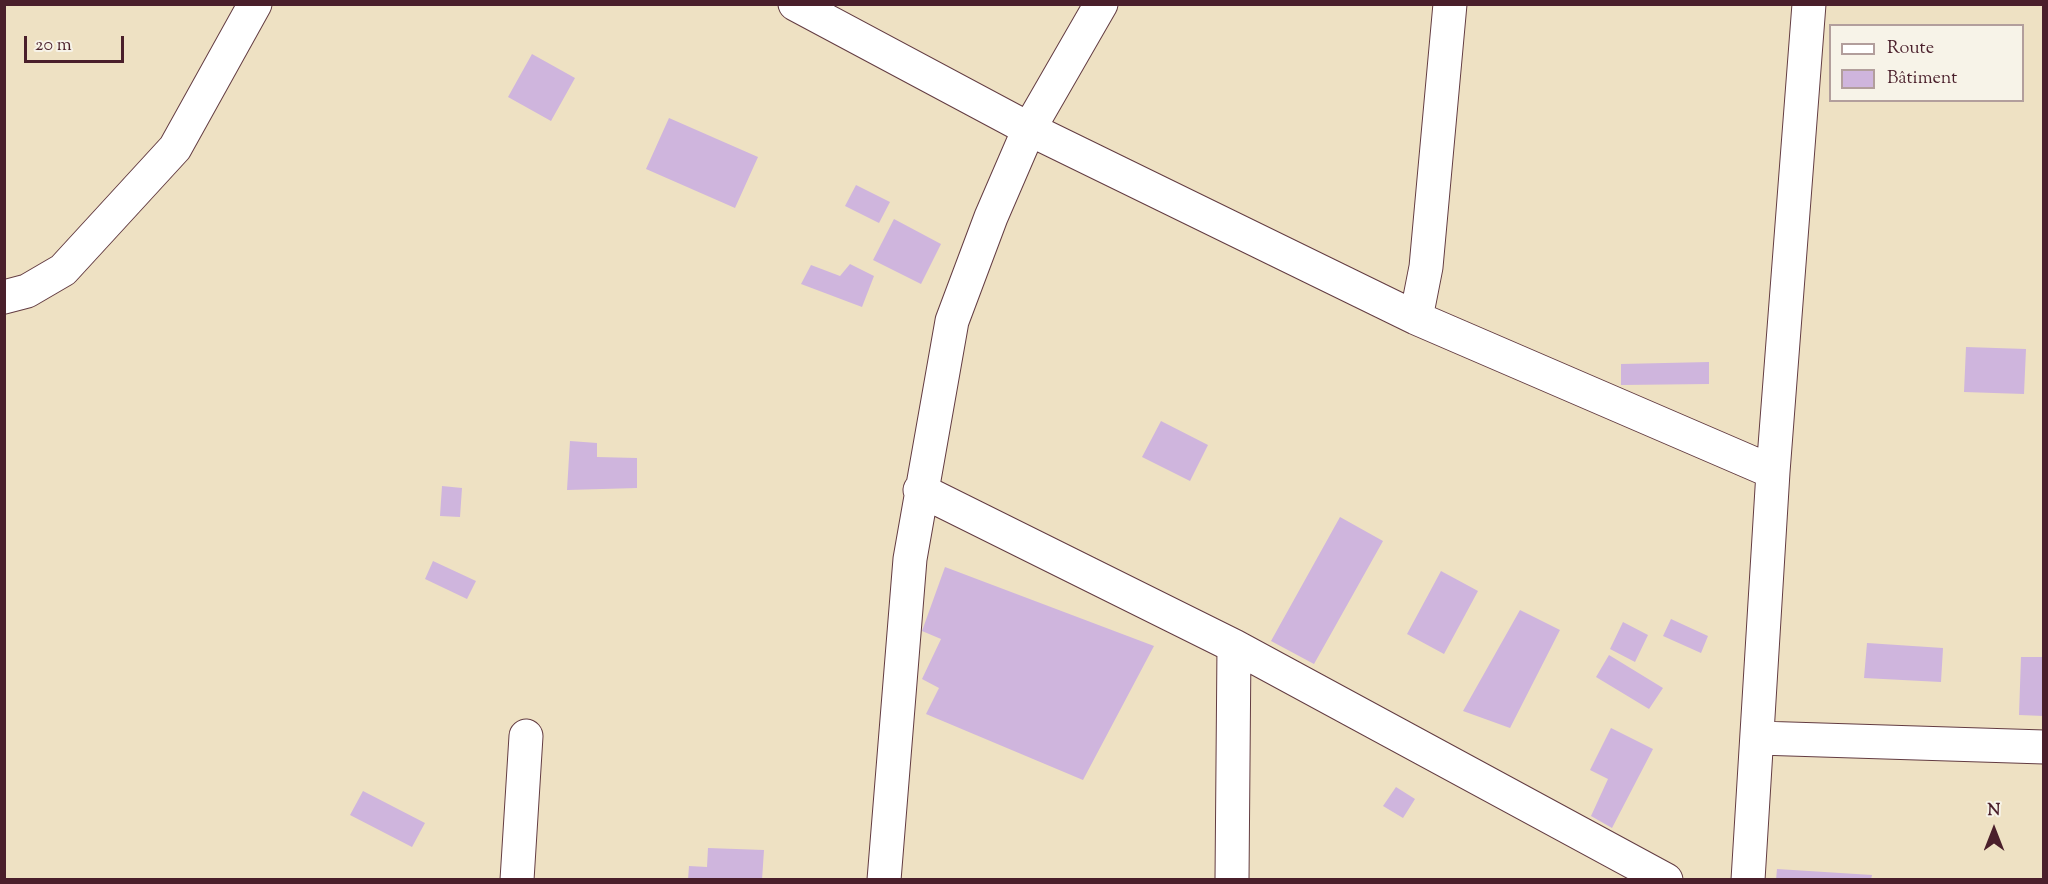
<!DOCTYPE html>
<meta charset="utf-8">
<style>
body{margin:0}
#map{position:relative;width:2048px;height:884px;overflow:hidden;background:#eee1c3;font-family:"Sorts Mill Goudy",serif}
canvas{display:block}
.frame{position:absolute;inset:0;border:6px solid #4a1f2b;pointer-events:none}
.legend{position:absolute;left:1829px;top:24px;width:195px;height:78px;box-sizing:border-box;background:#f7f3e8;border:2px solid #b29e9c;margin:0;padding:8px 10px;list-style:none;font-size:18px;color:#4a1f2b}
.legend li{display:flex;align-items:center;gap:12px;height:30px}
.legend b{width:30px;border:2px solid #b29e9c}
.north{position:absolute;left:1964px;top:800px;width:60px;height:60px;-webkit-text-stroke:4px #f7f3e8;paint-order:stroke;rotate:0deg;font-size:16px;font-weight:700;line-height:24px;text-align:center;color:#4a1f2b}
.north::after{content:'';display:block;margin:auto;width:21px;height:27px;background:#4a1f2b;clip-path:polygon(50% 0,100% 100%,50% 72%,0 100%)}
.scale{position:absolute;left:24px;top:36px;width:100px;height:27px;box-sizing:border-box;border:3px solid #4a1f2b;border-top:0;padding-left:8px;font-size:18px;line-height:21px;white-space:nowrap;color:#4a1f2b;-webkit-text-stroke:4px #f7f3e8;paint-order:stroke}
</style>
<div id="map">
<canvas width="2048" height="884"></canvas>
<div class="frame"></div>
<ul class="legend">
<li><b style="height:8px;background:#fff"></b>Route</li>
<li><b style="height:16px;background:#cfb5dd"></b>Bâtiment</li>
</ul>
<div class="north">N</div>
<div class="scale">20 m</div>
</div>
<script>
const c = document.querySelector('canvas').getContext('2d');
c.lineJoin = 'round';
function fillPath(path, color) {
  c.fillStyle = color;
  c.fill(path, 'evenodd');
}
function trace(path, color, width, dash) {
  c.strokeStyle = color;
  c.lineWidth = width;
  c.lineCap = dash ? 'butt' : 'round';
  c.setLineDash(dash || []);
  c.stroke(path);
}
fillPath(new Path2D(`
 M532 54 575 78 551 121 508 97Z
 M669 118 758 157 735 208 646 169Z
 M856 185 890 202 879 223 845 206Z
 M894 219 941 244 921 284 873 260Z
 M850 264 874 276 862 307 801 284 811 265 840 276Z
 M1966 347 2026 349 2024 394 1964 392Z
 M1709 362V384L1621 385V364Z
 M1161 421 1208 445 1190 481 1142 457Z
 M570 441 597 443V457L637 458V488L567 490Z
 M442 486 462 488 460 517 440 516Z
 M1340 517 1383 541 1314 664 1271 641Z
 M433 561 476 581 467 599 425 579Z
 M945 567 1154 646 1083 780 926 714 939 688 922 679 941 639 922 631Z
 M1441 571 1478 591 1444 654 1407 634Z
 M1520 610 1560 630 1510 728 1463 711Z
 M1671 619 1708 636 1701 653 1663 636Z
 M1623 622 1648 635 1635 662 1610 649Z
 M1867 643 1943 648 1941 682 1864 678Z
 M1609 655 1663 688 1649 709 1596 677Z
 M2021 657H2044V716L2019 715Z
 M1611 728 1653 749 1612 828 1591 816 1608 779 1590 770Z
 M1396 787 1415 799 1403 818 1383 806Z
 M363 791 425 823 412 847 350 815Z
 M708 848 764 850 762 880H688L689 866 707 867Z
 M1777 869 1872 875 1871 880H1776Z`), '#cfb5dd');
const minor = new Path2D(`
 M795 4 1029 129 1101 4
 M4 297 27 291 63 270 175 148 255 4
 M1416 318 1426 267 1450 4
 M920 490 1234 646 1666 880
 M1758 738 2044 747
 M517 880 526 736
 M884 880 910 559 952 321 991 217 1029 129 1416 318 1773 472
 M1232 880 1234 646
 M1748 880 1773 472 1809 4`);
trace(minor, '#633c42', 35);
trace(minor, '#fff', 33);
</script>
